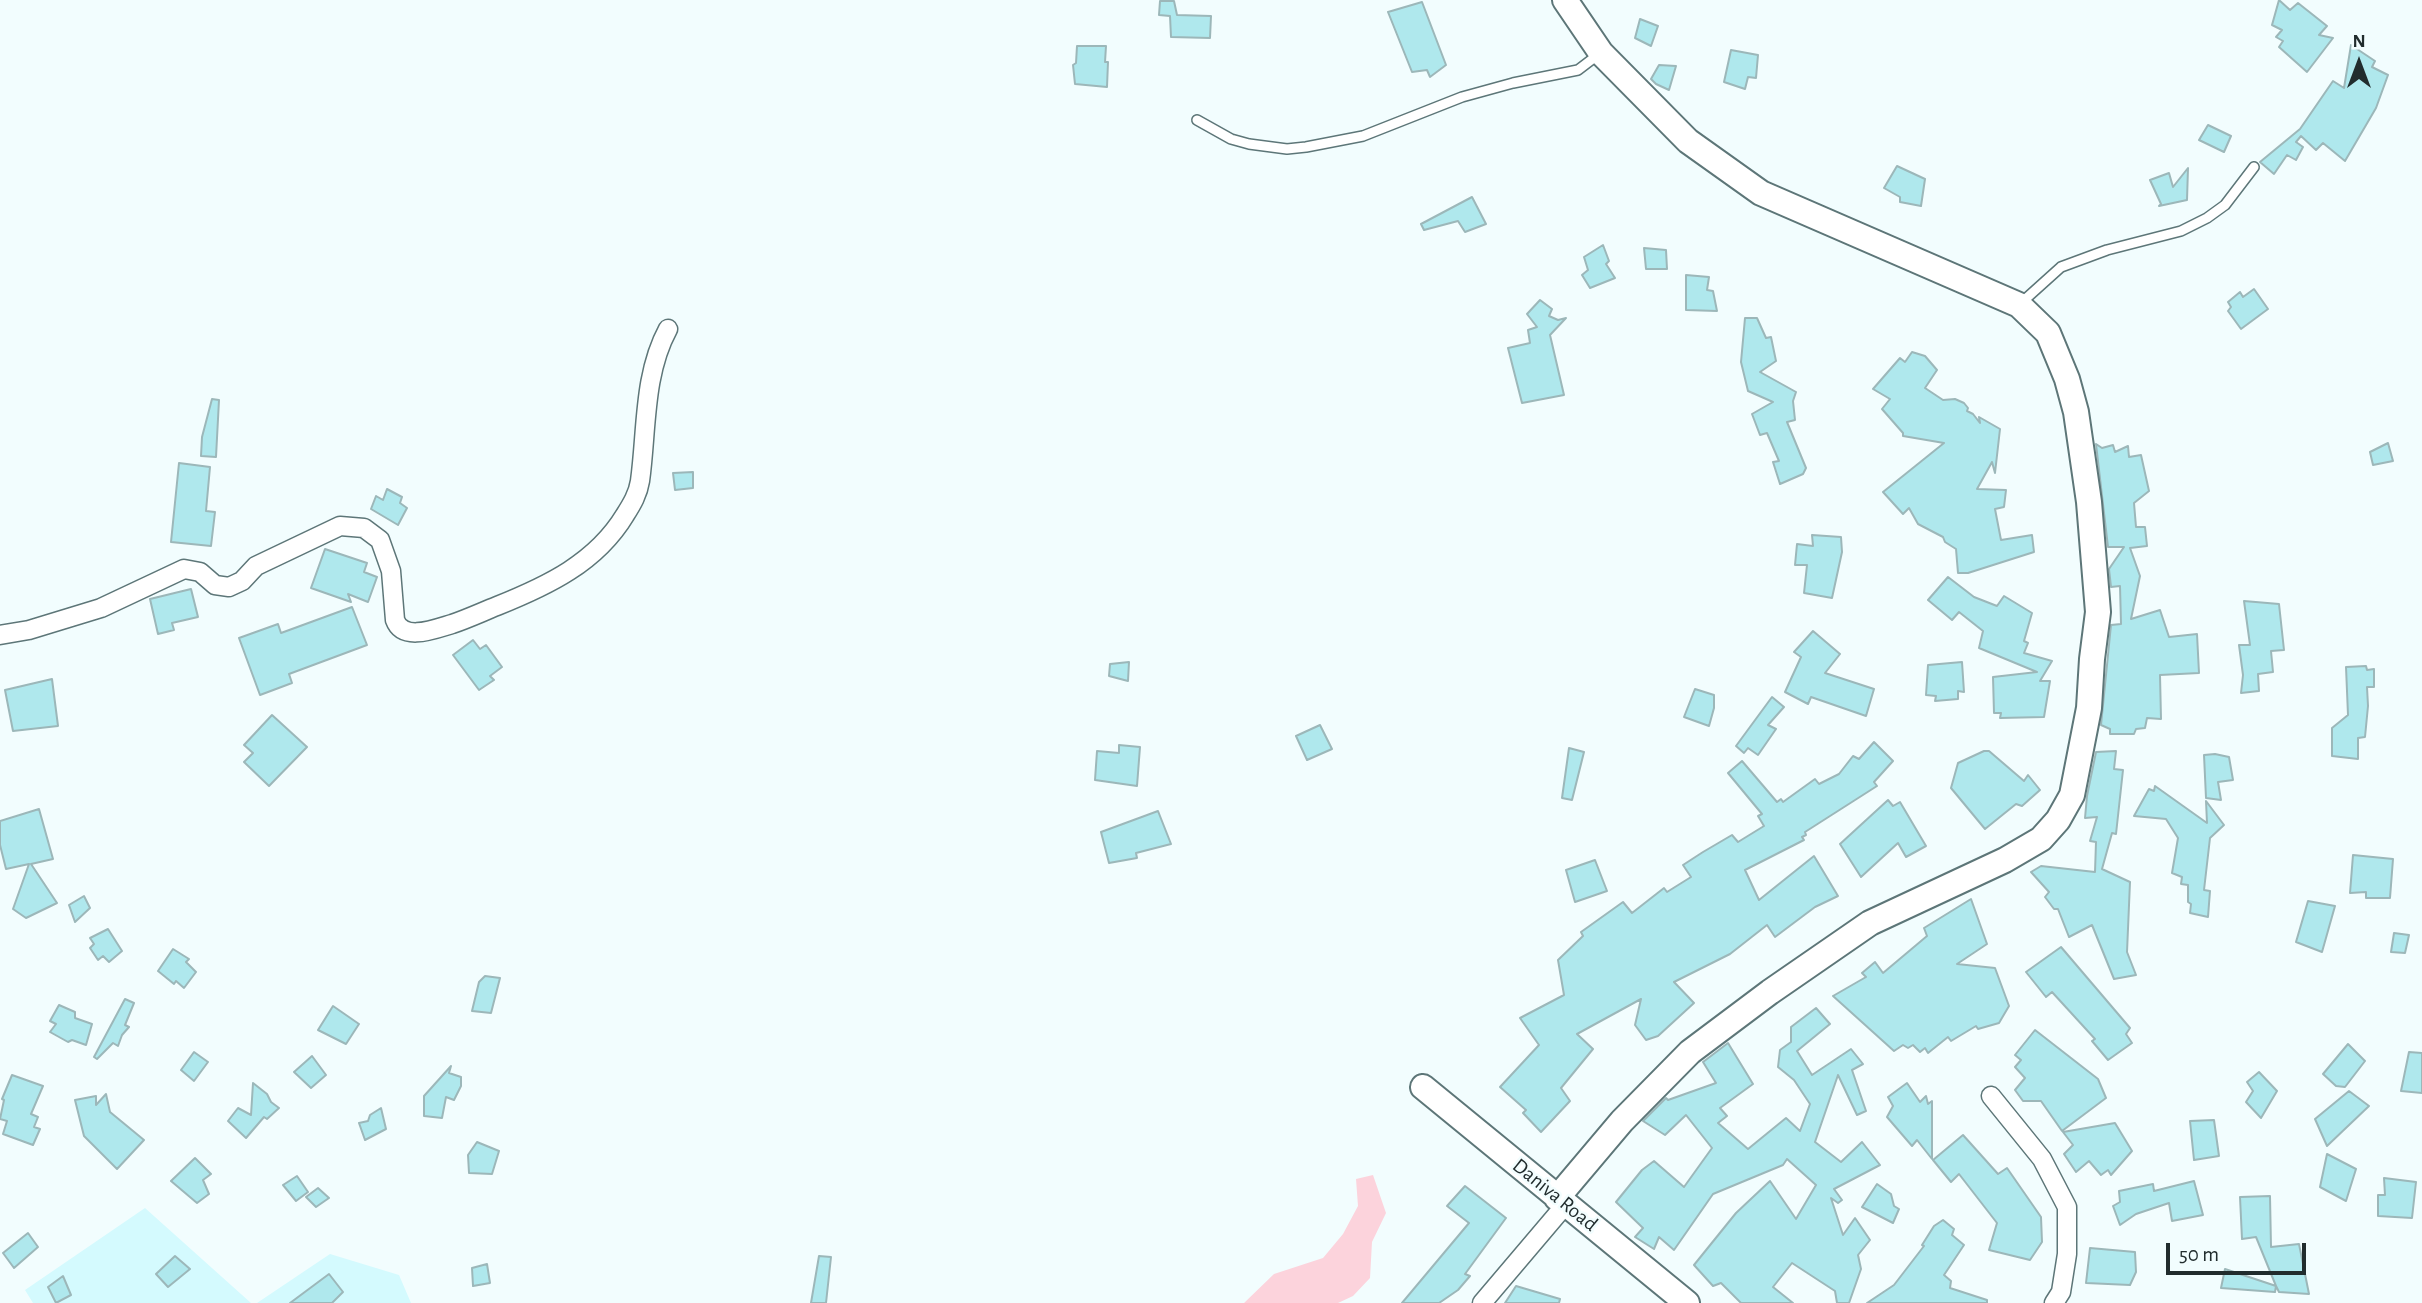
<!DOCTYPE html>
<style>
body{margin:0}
#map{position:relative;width:2422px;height:1303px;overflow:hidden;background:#f2fdfe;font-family:"Alegreya Sans",sans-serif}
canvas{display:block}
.north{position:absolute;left:2324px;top:28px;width:70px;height:70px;-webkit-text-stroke:5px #f2fdfe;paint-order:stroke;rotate:0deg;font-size:19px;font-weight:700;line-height:28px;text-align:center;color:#212c2d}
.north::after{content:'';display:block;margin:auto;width:24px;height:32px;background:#212c2d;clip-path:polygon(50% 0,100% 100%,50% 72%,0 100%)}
.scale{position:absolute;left:2166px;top:1243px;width:140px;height:32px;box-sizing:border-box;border:4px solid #212c2d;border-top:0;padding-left:9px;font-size:21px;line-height:24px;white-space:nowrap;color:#212c2d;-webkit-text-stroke:5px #f2fdfe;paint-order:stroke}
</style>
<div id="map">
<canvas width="2422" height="1303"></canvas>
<div class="north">N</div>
<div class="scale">50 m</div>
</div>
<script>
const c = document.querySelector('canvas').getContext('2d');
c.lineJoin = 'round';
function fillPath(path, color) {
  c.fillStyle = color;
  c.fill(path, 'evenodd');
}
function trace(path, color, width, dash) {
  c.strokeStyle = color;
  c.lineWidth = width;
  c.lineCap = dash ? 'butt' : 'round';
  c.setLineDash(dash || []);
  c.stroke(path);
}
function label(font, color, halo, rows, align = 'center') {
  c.font = font + ' "Alegreya Sans",sans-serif';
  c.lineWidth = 5;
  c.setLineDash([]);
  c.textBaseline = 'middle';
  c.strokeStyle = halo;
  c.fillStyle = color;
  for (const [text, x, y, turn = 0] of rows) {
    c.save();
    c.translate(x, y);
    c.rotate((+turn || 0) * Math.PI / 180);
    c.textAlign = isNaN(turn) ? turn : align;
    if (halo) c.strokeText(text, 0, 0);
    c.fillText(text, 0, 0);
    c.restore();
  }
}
fillPath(new Path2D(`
 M145 1208 251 1303H33L25 1290Z
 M330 1254 399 1275 411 1303H257Z`), '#d4fafe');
fillPath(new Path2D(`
 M1373 1175 1386 1213 1372 1242 1370 1278 1353 1296 1338 1303H1244L1274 1274 1323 1258 1343 1234 1358 1206 1356 1179Z`), '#fcd3dc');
const building = new Path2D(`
 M2279 0 2290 10 2298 3 2327 26 2319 35 2333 38 2307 72 2279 47 2283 41 2276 37 2282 30 2272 25Z
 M1160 1H1174L1177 15 1211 16 1210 38 1171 37 1170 16 1159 15Z
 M1422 2 1446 65 1430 77 1427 70 1412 72 1388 12Z
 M1640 19 1658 26 1651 46 1635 38Z
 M2351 45 2375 61 2372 67 2388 75 2376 108 2345 161 2323 143 2316 150 2301 136 2296 142 2303 147 2296 160 2287 155 2274 174 2260 162 2300 129 2333 81 2344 88Z
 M1077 46H1106L1105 62H1108L1107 87 1075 84 1073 65 1076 63Z
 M1731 50 1758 55 1756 78 1748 77 1745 89 1724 82Z
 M1659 65 1676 66 1669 90 1656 84 1651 79Z
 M2208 125 2231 136 2224 152 2199 140Z
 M1897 166 1925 179 1921 206 1900 202V197L1884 188Z
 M2188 168 2187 200 2159 206 2161 204 2150 180 2169 173 2173 187Z
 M1472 197 1486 224 1465 232 1458 221 1424 230 1421 224Z
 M1603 245 1609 261 1606 264 1615 278 1590 288 1582 275 1588 270 1584 257Z
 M1644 248 1666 250 1667 269H1646Z
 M1686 275 1709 277 1707 290 1713 291 1717 311 1686 310Z
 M2254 289 2268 309 2241 329 2228 311 2231 307 2228 302 2240 292 2243 297Z
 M1540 300 1552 309 1549 316 1558 320 1566 318 1550 335 1564 395 1522 403 1508 348 1530 343 1528 330 1537 327 1527 314Z
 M1745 318H1757L1766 338 1771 337 1776 361 1760 372 1796 392 1793 401 1795 420 1787 422 1806 468 1803 474 1780 484 1773 462 1779 461 1767 433 1760 435 1752 414 1773 402 1748 391 1741 362Z
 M1912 352 1925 356 1937 370 1925 388 1943 400 1955 399 1964 403 1968 408 1967 411 1973 414 1980 423 1979 417 2000 429 1995 473 1992 462 1977 489 2006 490 2004 507 1995 509 2001 540 2032 535 2034 552 1968 573H1958L1956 549 1945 542 1943 537 1918 524 1909 508 1903 514 1883 492 1944 443 1903 436V433L1882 409 1890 399 1873 389 1900 358 1905 362Z
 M212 399 219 400 216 457 201 456 202 437Z
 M2388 443 2393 461 2373 465 2370 452Z
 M2096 444 2102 448 2113 445 2115 452 2128 446 2129 457 2141 455 2149 491 2134 503 2136 527H2145L2147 546 2130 548 2140 576 2131 619 2160 610 2169 637 2197 634 2199 673 2160 675 2161 719 2147 718 2145 728 2136 729 2134 734H2110V729L2101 725 2111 625 2121 624 2120 586 2111 587 2109 569 2124 547H2108Z
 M179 463 210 467 206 511 215 512 211 546 171 542Z
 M693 472V488L675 490 673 473Z
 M387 489 402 497 400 503 407 508 398 525 371 509 376 496 383 500Z
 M1812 535 1841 537 1842 552 1832 598 1804 593 1807 565H1795L1797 544 1813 546Z
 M325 549 367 563 364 572 377 577 368 602 348 594 351 602 311 588Z
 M1948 577 1974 597 1997 606 2004 596 2032 613 2024 641 2028 643 2024 653 2052 661 2040 681H2050L2044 717 2000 718 2001 713H1994L1993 677 2037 672 1979 648 1983 631 1959 612 1952 620 1928 600Z
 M191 589 198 617 172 623 174 630 158 634 150 599Z
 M2244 601 2279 604 2284 650 2271 651 2273 672 2258 674 2259 691 2241 693 2243 675 2239 645H2250Z
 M352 607 367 645 289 674 292 683 260 695 239 638 278 624 281 633Z
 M1813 631 1840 654 1825 673 1874 689 1866 716 1811 697 1808 704 1785 692 1801 657 1794 652Z
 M473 640 480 649 486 645 502 667 490 676 494 680 479 690 453 655Z
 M1129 662 1128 681 1109 676 1110 664Z
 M1962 662 1964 692 1958 691V699L1935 701 1936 696 1926 695 1928 665Z
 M2366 666 2367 670 2374 669V687H2367L2368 706 2365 737 2358 738V759L2332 756V728L2348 715 2346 667Z
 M52 679 58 726 13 731 5 690Z
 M1695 689 1714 695V708L1709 726 1684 717Z
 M1772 697 1784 707 1768 725 1776 729 1758 755 1748 748 1744 753 1736 746Z
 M272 715 307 747 269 786 244 762 253 753 244 745Z
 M1320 725 1332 749 1307 760 1296 736Z
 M1874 742 1893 761 1874 782 1877 786 1805 832 1806 835 1802 837 1804 840 1745 870 1759 900 1814 856 1838 896 1815 907 1775 937 1767 925 1730 954 1674 982 1694 1003 1658 1036 1646 1040 1635 1025 1641 999 1577 1034 1593 1049 1561 1088 1570 1101 1541 1132 1523 1113 1526 1110 1500 1087 1539 1045 1520 1018 1564 995 1558 960 1583 936 1581 932 1623 902 1632 913 1664 888 1667 892 1691 877 1683 865 1703 852 1732 835 1738 842 1764 826 1758 816 1762 814 1728 773 1742 761 1777 802 1781 799 1783 802 1815 779 1819 784 1839 774 1853 756 1859 759Z
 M1119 745 1140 747 1137 786 1095 780 1097 751 1119 753Z
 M1569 748 1584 752 1572 800 1562 798Z
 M1984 751H1989L2024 781 2028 775 2040 790 2022 806 2016 804 1985 829 1951 788 1958 763Z
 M2116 751 2114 769 2123 770 2116 834 2112 833 2102 869 2130 882 2127 952 2136 975 2114 979 2092 925 2069 937 2058 909H2054L2045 897 2049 892 2031 872 2041 866 2095 872 2096 842 2090 841 2097 817 2085 818 2087 796 2096 752Z
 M2215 754 2229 757 2233 780 2218 782 2221 800 2206 798 2204 755Z
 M2155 786 2207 823 2206 801 2224 825 2210 838 2204 890 2210 891 2208 917 2190 913 2191 904 2188 902V885L2181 884 2182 877 2172 873 2178 838 2166 819 2134 816 2149 789 2154 791Z
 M1888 800 1893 806 1900 802 1926 846 1906 857 1898 843 1861 877 1840 844Z
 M39 809 53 859 31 864 57 903 26 918 13 909 29 864 6 869 0 845V821Z
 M1158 811 1171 844 1136 853 1137 858 1109 863 1101 832Z
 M2353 855 2393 859 2390 898H2366V892L2350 893Z
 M1595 860 1607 891 1575 902 1566 870Z
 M84 896 90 908 75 922 69 905Z
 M1971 899 1987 944 1957 964 1995 968 2009 1006 1999 1023 1978 1029 1976 1026 1951 1041 1948 1037 1928 1053 1925 1048 1920 1052 1913 1045 1908 1048 1903 1045 1894 1051 1833 996 1866 977 1862 973 1875 962 1883 973 1927 936 1924 928Z
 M2308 901 2335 906 2322 952 2296 942Z
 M108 929 122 951 109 962 103 956 98 960 90 948 94 944 90 938Z
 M2394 933 2409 935 2405 953 2391 952Z
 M2061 947 2130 1028 2126 1034 2132 1043 2108 1060 2092 1041 2095 1039 2052 992 2046 997 2026 972Z
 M173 949 189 959 186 962 196 972 184 988 176 981 174 984 158 971Z
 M485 976 500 978 491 1013 472 1011 479 982Z
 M125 999 134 1003 125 1025 129 1027 122 1035 118 1046 113 1043 97 1059 94 1057Z
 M59 1005 75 1012V1018L92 1024 86 1045 72 1040 68 1042 50 1032 56 1024 50 1021Z
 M333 1006 359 1024 346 1044 318 1030Z
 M1816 1008 1830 1024 1797 1051 1812 1075 1851 1049 1863 1064 1852 1070 1866 1111 1857 1115 1838 1075 1815 1142 1841 1162 1862 1142 1880 1165 1834 1189 1842 1200 1838 1203 1831 1198 1843 1235 1855 1218 1870 1240 1858 1255 1861 1269 1849 1303H1837L1835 1291 1792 1263 1773 1287 1793 1303H1741L1721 1283 1713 1286 1694 1265 1736 1213 1770 1181 1796 1219 1816 1185 1787 1159 1783 1165 1713 1194 1674 1250 1659 1237 1654 1249 1635 1237 1643 1228 1616 1202 1642 1170 1654 1161 1684 1187 1712 1148 1686 1115 1665 1135 1643 1121 1666 1098 1668 1100 1716 1083 1703 1062 1728 1043 1753 1084 1720 1108 1727 1116 1718 1123 1748 1149 1786 1118 1800 1131 1810 1104 1794 1080 1778 1067 1780 1050 1791 1042V1027Z
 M2035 1030 2098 1079 2106 1098 2062 1131 2041 1101H2023L2015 1090 2025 1078 2015 1067 2021 1060 2015 1055Z
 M2348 1044 2365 1061 2345 1087 2336 1086 2323 1074Z
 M194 1052 208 1062 194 1081 181 1070Z
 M2409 1052 2422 1053V1093L2401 1091Z
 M312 1056 326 1075 311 1088 294 1072Z
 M451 1066 449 1073 461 1077V1086L454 1100 446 1097 442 1118 424 1116V1096Z
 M2259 1072 2277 1091 2261 1118 2246 1102 2253 1091 2247 1082Z
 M12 1075 43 1086 31 1114 38 1117 34 1127 40 1129 33 1145 3 1134 7 1121 0 1119 4 1100 2 1099Z
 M253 1083 267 1094 271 1102 279 1108 267 1119 264 1117 246 1138 228 1121 238 1108 251 1115Z
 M1907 1083 1920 1102 1926 1096 1928 1104 1932 1101V1159L1917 1140 1912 1146 1887 1117 1893 1106 1888 1097Z
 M2349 1091 2369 1106 2327 1146 2315 1119Z
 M106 1094 110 1112 144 1140 117 1169 84 1136 75 1100 96 1096V1105Z
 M381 1108 386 1129 365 1140 359 1123 368 1121 370 1115Z
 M2214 1120 2219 1156 2194 1160 2190 1121Z
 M2115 1123 2132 1151 2111 1175 2108 1170 2101 1175 2089 1161 2076 1172 2064 1154 2073 1145 2063 1132Z
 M1963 1135 1998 1174 2007 1168 2041 1217 2042 1242 2030 1260 1989 1250 1997 1223 1959 1174 1951 1182 1933 1160Z
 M477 1142 499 1151 492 1174 469 1173 468 1155Z
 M2327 1154 2356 1169 2346 1201 2320 1187Z
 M195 1158 211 1174 203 1180 209 1194 197 1203 171 1181Z
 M297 1176 308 1192 296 1201 283 1185Z
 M2384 1178 2416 1182 2412 1218 2378 1216V1195H2385Z
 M2194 1181 2203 1215 2172 1221 2169 1203 2136 1214 2120 1225 2113 1206 2120 1202 2119 1191 2153 1184 2154 1191Z
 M1877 1184 1891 1194 1894 1206 1899 1209 1893 1223 1862 1207Z
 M1465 1186 1506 1218 1465 1274 1470 1276 1458 1290 1439 1303H1402L1469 1223 1447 1206Z
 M318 1188 329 1198 316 1207 306 1197Z
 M2270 1196 2271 1247 2299 1244 2309 1294 2279 1292 2276 1286 2275 1292 2221 1288 2225 1269 2276 1286 2256 1237 2242 1239 2240 1197Z
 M1943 1220 1954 1229 1952 1235 1964 1245 1944 1275 1951 1281 1950 1288 1987 1300V1303H1867L1894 1285 1924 1246 1922 1245 1934 1226Z
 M28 1233 38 1247 14 1268 3 1253Z
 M2090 1248 2135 1252 2136 1272 2130 1285 2086 1283Z
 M175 1256 190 1269 168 1287 156 1274Z
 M819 1256 831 1257 826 1303H811Z
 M487 1264 490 1283 473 1286 472 1268Z
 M329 1274 343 1292 332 1303H290Z
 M63 1276 71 1295 56 1303 48 1287Z
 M1516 1286 1560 1299 1559 1303H1505Z`);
fillPath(building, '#afe8ed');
trace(building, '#9cb7b9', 2);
const lane = new Path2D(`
 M1197 120 1231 139 1249 144 1287 149 1306 147 1363 136 1462 97 1513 83 1578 70 1599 54
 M2021 303 2061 267 2107 250 2181 231 2207 218 2225 205 2254 167`);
const street = new Path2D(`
 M0 635 29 630 101 608 184 569 200 572 215 585 229 587 242 581 256 566 340 526 364 528 380 540 391 571 395 620C403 642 435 629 452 624 467 619 482 612 497 606 547 586 596 563 625 515 632 504 638 494 640 481 647 431 643 375 668 329
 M1991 1096 2042 1159 2067 1207V1254L2061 1292 2054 1303
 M1482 1303 1566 1204`);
const secondary = new Path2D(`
 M1423 1087 1687 1303
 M1557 1198 1622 1121 1690 1052 1770 992 1870 923 2005 860 2041 839 2058 820 2072 795 2089 708 2092 659 2098 612 2089 502 2076 412 2067 379 2048 333 2019 305 1761 193 1688 141 1601 53 1565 0`);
trace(lane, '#5d7678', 12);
trace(street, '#5d7678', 21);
trace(secondary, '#5d7678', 28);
trace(lane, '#fff', 9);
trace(street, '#fff', 18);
trace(secondary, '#fff', 24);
label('21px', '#212c2d', '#f2fdfe', [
 ["Daniva Road",1555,1195,39]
]);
</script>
